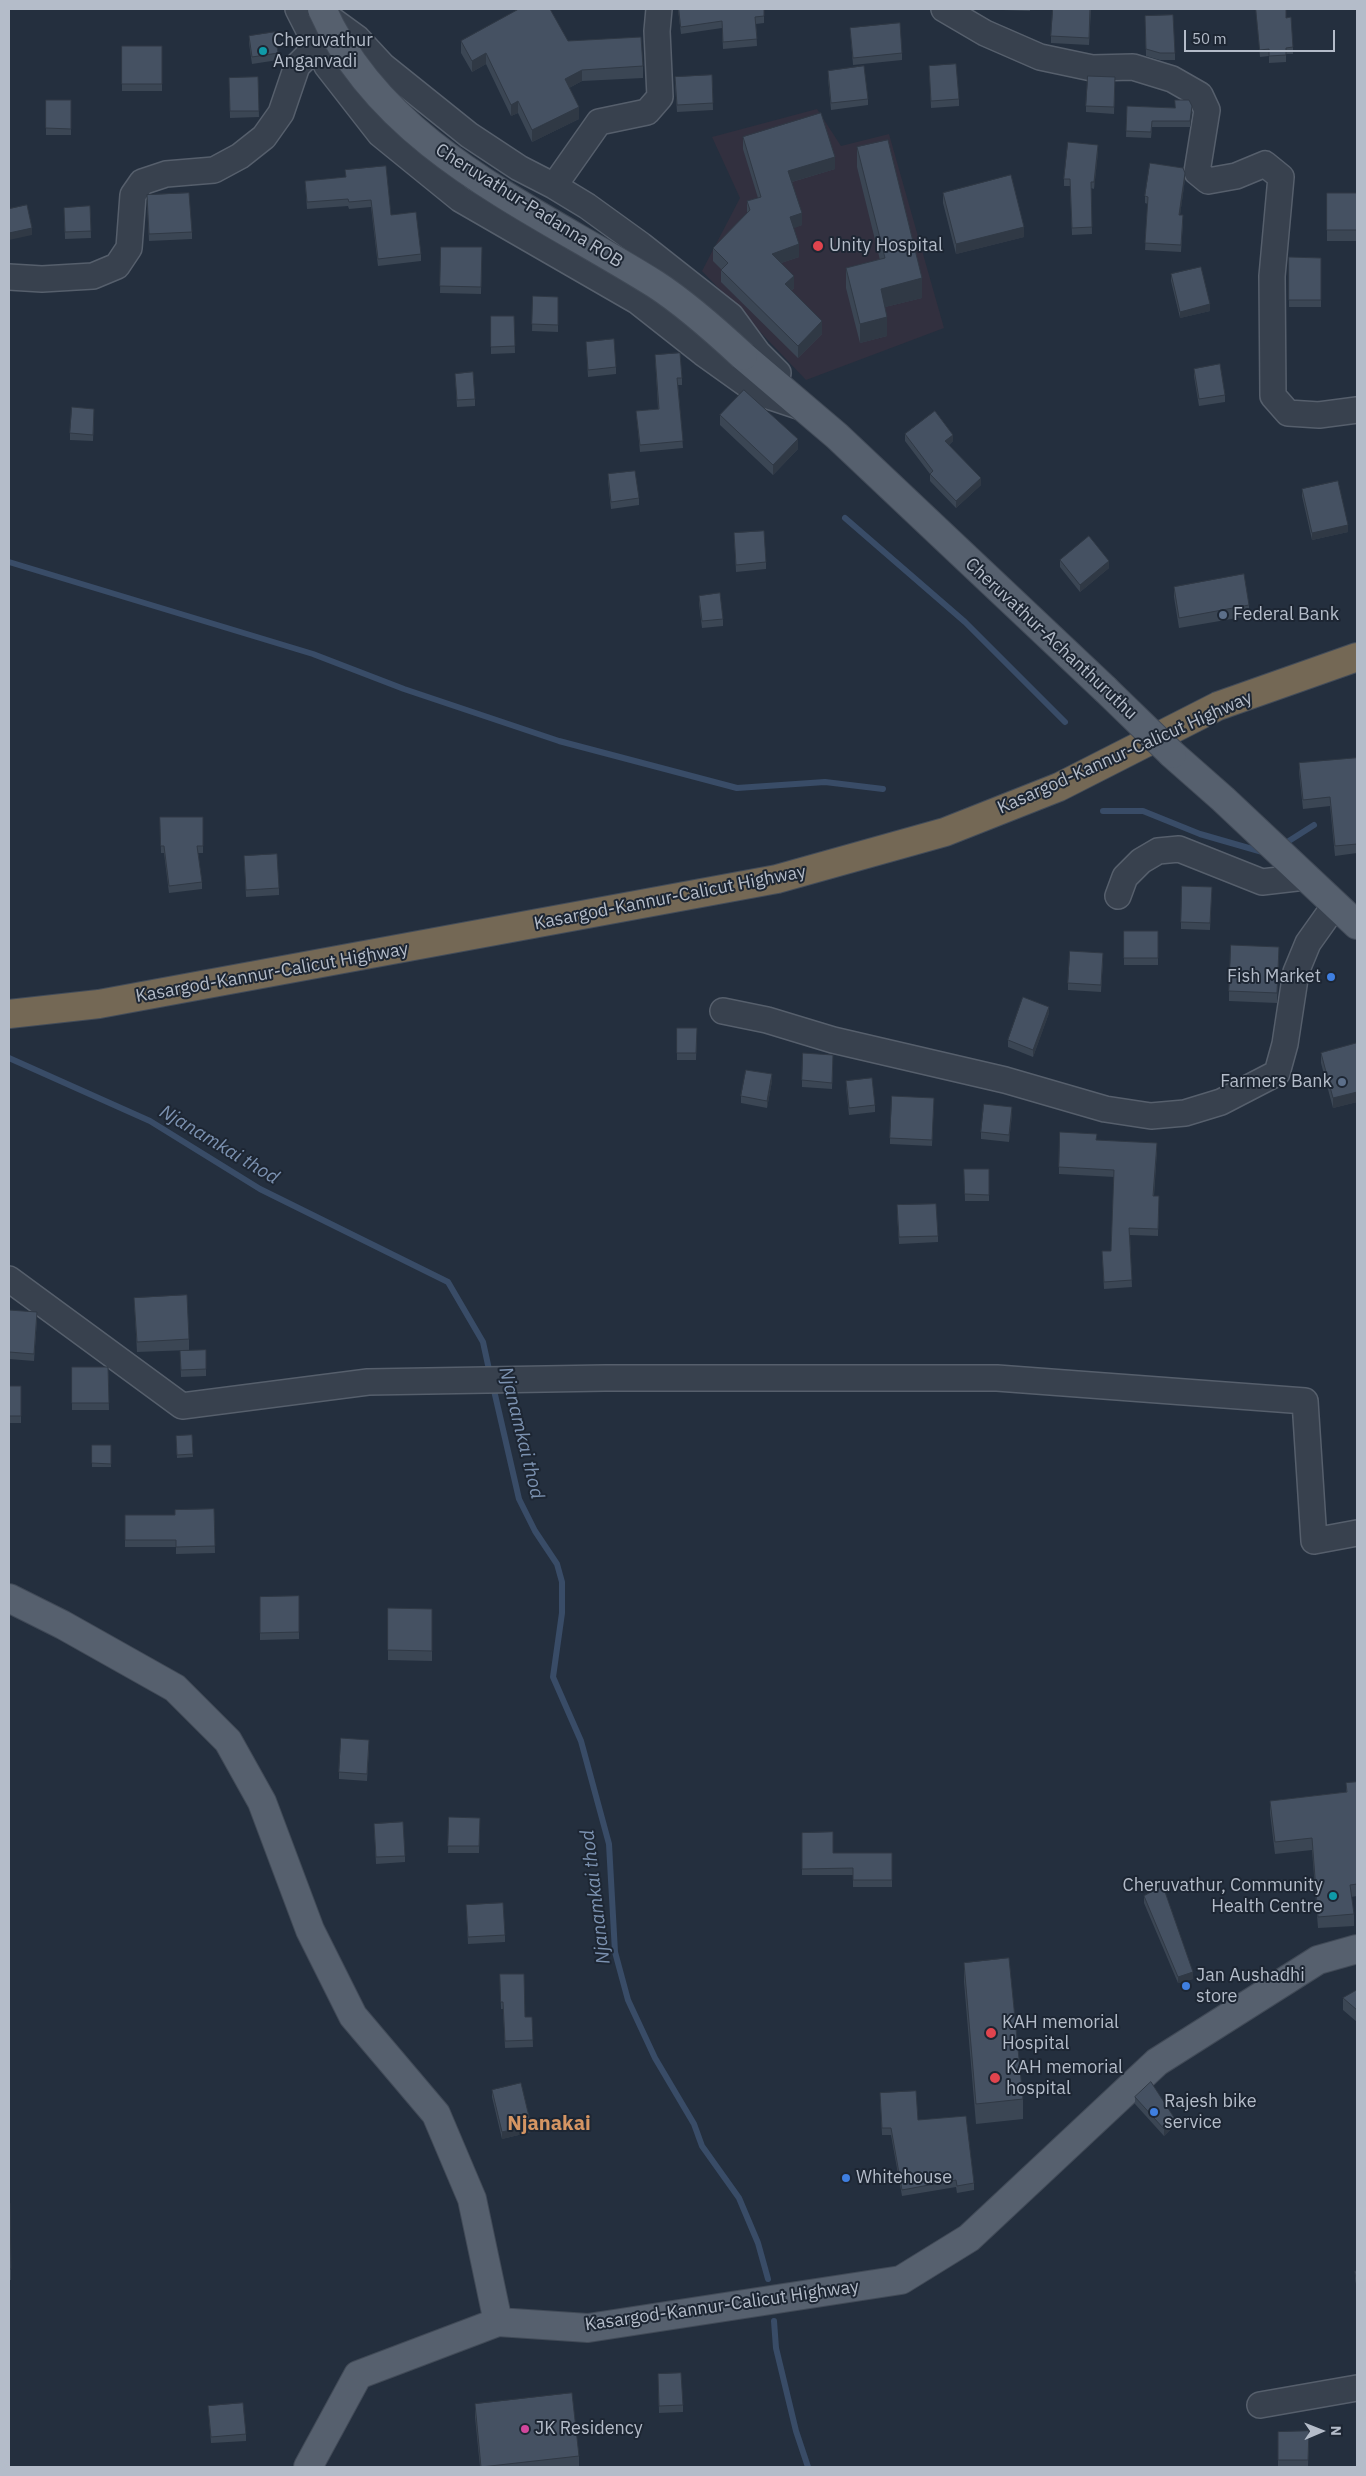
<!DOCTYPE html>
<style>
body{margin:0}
#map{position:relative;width:1366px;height:2476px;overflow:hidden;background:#242f3e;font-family:"IBM Plex Sans",sans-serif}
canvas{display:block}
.frame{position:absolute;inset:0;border:10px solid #b4bcc9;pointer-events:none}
.north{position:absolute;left:1296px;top:2406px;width:50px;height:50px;-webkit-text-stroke:4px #1d2633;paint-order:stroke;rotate:89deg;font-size:14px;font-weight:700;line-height:20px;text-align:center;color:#b4bcc9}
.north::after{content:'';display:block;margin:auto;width:18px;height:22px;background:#b4bcc9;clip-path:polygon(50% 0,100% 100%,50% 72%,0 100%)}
.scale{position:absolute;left:1184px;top:30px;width:151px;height:22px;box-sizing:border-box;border:2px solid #b4bcc9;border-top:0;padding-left:6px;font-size:15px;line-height:18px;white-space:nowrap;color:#b4bcc9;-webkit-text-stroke:4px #1d2633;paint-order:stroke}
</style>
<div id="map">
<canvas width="1366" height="2476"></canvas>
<div class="frame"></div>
<div class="north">N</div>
<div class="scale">50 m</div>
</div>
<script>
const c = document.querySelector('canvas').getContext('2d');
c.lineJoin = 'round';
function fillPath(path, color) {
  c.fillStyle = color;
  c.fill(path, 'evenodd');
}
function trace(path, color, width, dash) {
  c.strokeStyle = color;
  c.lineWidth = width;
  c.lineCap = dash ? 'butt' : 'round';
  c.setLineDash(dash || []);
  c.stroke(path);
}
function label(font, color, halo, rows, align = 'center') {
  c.font = font + ' "IBM Plex Sans",sans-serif';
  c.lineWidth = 4;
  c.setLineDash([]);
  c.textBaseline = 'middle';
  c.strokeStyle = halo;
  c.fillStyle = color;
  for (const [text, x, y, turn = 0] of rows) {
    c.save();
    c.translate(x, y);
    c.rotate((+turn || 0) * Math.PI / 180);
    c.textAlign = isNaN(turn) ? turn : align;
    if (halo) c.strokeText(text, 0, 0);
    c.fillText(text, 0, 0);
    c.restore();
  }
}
fillPath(new Path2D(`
 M817 109 841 146 889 134 944 328 806 380 702 271 740 198 712 137Z`), '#32303f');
trace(new Path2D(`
 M845 518 965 622 1065 722
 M9 562 313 654 404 689 559 741 737 788 825 782 883 789
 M1103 811H1143L1200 834 1266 853
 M1281 846 1314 825
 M9 1058 150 1121 260 1189 448 1282 483 1342 490 1374
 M493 1386 519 1499 535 1531 557 1564 562 1582V1613L553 1677 581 1741 609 1844 615 1952 628 2000 655 2058 694 2124 702 2146 739 2198 758 2243 768 2279
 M774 2321 776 2348 796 2431 808 2467`), '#394c67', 6);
const minor = new Path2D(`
 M298 9 327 66 380 134 460 199 637 301 703 353 759 393 801 407
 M944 9 985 33 1040 57 1092 68 1133 67 1172 79 1200 95 1207 110 1197 172 1208 181 1236 176 1265 164 1281 177 1272 276 1273 396 1288 413 1319 415 1357 410
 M324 14 357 38 383 66 469 135 519 168 554 186 587 206 641 245 731 316 758 353 778 373
 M554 186 599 122 647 112 660 97 657 31 659 9
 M9 277 42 279 93 276 117 266 129 248 133 195 142 182 166 174 214 170 240 156 264 137 281 113 297 66 317 46
 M1118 896 1125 877 1141 861 1158 851 1179 849 1262 882 1305 877
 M723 1011 767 1020 833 1040 1005 1080 1105 1109 1151 1116 1185 1113 1221 1102 1277 1073 1285 1044 1296 972 1308 943 1335 905
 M9 1279 182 1406 368 1382 605 1378H997L1305 1401 1314 1541 1357 1533
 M1260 2405 1357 2388`);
const major = new Path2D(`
 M743 356 837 436 1105 689
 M1172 754 1223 799 1357 925
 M9 1598 63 1625 175 1688 228 1741 262 1802 310 1930 353 2016 436 2114 472 2199 498 2322
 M308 2467 358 2375 498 2322 588 2328 901 2280 969 2238 1157 2062 1318 1960 1357 1949`);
const highway = new Path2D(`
 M9 1014 99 1004 777 879 945 832 1059 787 1218 706 1357 657`);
trace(minor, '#565f6c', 28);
trace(major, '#414a57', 30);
trace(highway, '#434c59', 30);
trace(minor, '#38414e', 25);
trace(major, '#56606e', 28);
trace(highway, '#746855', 28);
const majorBridge = new Path2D(`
 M322 9C383 147 534 208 655 284 686 304 716 331 743 356
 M1105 689 1172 754`);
trace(majorBridge, '#414a57', 30, []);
trace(majorBridge, '#56606e', 28);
fillPath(new Path2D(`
 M678 9H764V23L756 24 757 46 723 49 722 28 681 34Z
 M1002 9H1030V11L1002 10Z
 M1091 9 1089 45 1051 43V36Z
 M1256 9 1286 18 1293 47V54H1286V62L1269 63V56L1260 57Z
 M1145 16 1175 53V60H1160L1146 56Z
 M850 28 902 53V60L853 65Z
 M249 36 278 53V60L252 64 249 43Z
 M461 41H568L643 66V78L582 81 569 88 579 119 532 142 518 113 511 116 486 64 472 72 461 53Z
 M122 46H162V91H122Z
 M929 66 959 99V106L931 108Z
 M828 71 868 99V105L831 110 828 78Z
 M712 75 713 110 677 112 675 84Z
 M258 77 259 117 230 118 229 78Z
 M1115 84 1114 114 1086 112V106Z
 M46 100H71V135H46Z
 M1127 106 1175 108 1192 112 1190 127H1152L1151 138 1126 137Z
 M743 137 835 169 792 182 802 225 793 228 799 257 781 263 794 288 791 291 822 334 798 358 721 282V269L713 261V248L747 213V201L758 198 743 149Z
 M857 147 922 298 885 307 887 336 860 343 846 288V268L880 260 857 167Z
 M1098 152 1094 189 1091 188 1092 234 1072 235 1070 186H1064V179Z
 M345 170 391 215 421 254V261L378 266 371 207 349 209 348 206 307 209 305 181 346 177Z
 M1185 179 1180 215 1183 222 1181 252 1145 250 1148 204 1145 203V196Z
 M943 193 1024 237 956 254 943 203Z
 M1327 193H1357V241H1327Z
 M147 202 192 232V239L149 241Z
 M90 206 91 238 65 239 64 208Z
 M441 247H482L481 294 440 293Z
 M1289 257 1321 258V307H1289Z
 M1171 274 1210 311 1180 318 1171 281Z
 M533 296 558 297V332L532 331Z
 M491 316H514L515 353 491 354Z
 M586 342 616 367V374L588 377Z
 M655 355 682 378V385H678L683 448 640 452 636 411 658 409Z
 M1194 369 1225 395V402L1199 406 1194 376Z
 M455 374 475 399V406L457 407Z
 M720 415 798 449 773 475 720 425Z
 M94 416 93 441 70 440V433Z
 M905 434 953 441 949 445 981 485 956 508 930 481V474L905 441Z
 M608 474 639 498V505L611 509 608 481Z
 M1302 489 1348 532 1312 540 1302 496Z
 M734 533 766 562V569L736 572Z
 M1060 560 1109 568 1080 592 1060 567Z
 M1174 587 1249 605V616L1179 628 1174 597Z
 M699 596 723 619V626L702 628 699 603Z
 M1357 758V853L1335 856 1330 806 1303 809 1299 772V763Z
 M160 817H203V853H198L202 882V889L169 893 164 853H161Z
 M244 856 279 888V895L246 897Z
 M1212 887 1210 930 1181 929V922Z
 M1124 931H1158V965H1124Z
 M1279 957 1277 1003 1229 1001V991Z
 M1103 960 1101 992 1068 990V983Z
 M1049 1013 1033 1057 1008 1047V1040Z
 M677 1028H697L696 1060H677Z
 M1357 1043V1102L1333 1108 1321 1063V1053Z
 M833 1062 832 1089 802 1087V1080Z
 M772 1081 767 1108 741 1103V1096Z
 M846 1081 875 1105V1112L849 1115 846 1088Z
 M934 1098 932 1146 890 1144V1138Z
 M1012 1114 1009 1142 981 1139V1132Z
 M1097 1140 1157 1150 1154 1196H1159L1158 1236 1130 1235 1132 1287 1104 1289 1102 1251H1111L1114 1177 1059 1174V1167Z
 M964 1169H989V1201H965Z
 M897 1212 938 1236V1242L899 1244Z
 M134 1298 189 1339V1350L137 1352Z
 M9 1310 37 1319 34 1361 9 1359Z
 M206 1350V1376L181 1377 180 1351Z
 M72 1367H108L109 1410H72Z
 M9 1386H21V1423H9Z
 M192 1435 193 1457 177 1458 176 1436Z
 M92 1445H111V1467H92Z
 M214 1509 215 1553 176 1554V1547H125V1515H175Z
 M299 1596V1639L260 1640V1597Z
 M432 1609V1661L388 1660V1650Z
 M369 1747 367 1781 339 1779V1772Z
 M1357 1782V1896L1351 1897 1354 1914V1926L1318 1928 1312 1850 1275 1854 1270 1813V1801L1346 1792V1783Z
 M449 1817 480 1818 479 1853H448Z
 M374 1824 405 1856V1862L376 1864Z
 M802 1833 833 1853H892V1887H853V1875H802Z
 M1144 1896 1193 1979 1178 1983 1144 1903Z
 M466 1905 505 1935V1942L468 1944Z
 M964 1963 1023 2099V2119L976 2124 964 1982Z
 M500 1974 525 2017H532L533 2047 505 2048 503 2009H501Z
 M1357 1990V2022L1343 2010V1998Z
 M492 2090 531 2132 502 2139 492 2097Z
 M880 2093 918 2120 974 2183V2190L957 2193 956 2187 902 2196 891 2135H882Z
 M1135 2097 1175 2125 1164 2136 1135 2104Z
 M9 2203 11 2269V2280H9Z
 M1355 2271H1357V2290L1355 2278Z
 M658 2374 683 2405V2412L659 2413Z
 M475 2404 579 2456V2467H480L475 2417Z
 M208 2406 246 2434V2441L211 2443Z
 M1309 2431 1308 2467H1278V2432Z`), '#3b4654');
fillPath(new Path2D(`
 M486 53V64L472 72V61Z
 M582 70V81L565 90V79Z
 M518 101V113L511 116V105Z
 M1192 106V112L1190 127V121Z
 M579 107V119L532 142V130Z
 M1098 145V152L1094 189V182Z
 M835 157V169L788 183V171Z
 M1185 173V179L1179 222V215Z
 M802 213V225L790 230V217Z
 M1024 227V237L956 254V244Z
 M32 228V235L9 240V233Z
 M799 244V257L772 266V254Z
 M794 276V288L785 297V284Z
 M922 278V298L881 308V289Z
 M1210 304V311L1180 318V312Z
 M887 317V336L860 343V324Z
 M822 321V334L798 358V346Z
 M953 435V441L945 448V441Z
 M798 439V449L773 475V465Z
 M981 478V485L956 508V501Z
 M1348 525V532L1312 540V533Z
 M1109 561V568L1080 592V585Z
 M1279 947V957L1277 1003V993Z
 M1049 1007V1013L1033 1057V1050Z
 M772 1074V1081L767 1108V1101Z
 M1357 1092V1102L1333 1108V1098Z
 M1012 1107V1114L1009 1142V1135Z
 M1193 1972V1979L1178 1983V1977Z
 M1175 2119V2125L1164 2136V2129Z
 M531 2125V2132L502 2139V2132Z`), '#303945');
const building = new Path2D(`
 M519 9H550L568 41 641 37 643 66 582 70 565 79 579 107 532 130 518 101 511 105 486 53 472 61 461 41Z
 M679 9H764V16L755 17 757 39 723 42 722 21 681 27Z
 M1053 9H1090L1089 38 1051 36Z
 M1256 9H1286V18L1291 17 1293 47 1286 48V55L1269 56V49L1260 50Z
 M1173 15 1175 53H1160L1146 49 1145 16Z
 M900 23 902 53 853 58 850 28Z
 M275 32 278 53 252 57 249 36Z
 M122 46H162V84H122Z
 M956 64 959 99 931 101 929 66Z
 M864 66 868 99 831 103 828 71Z
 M712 75 713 103 677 105 675 77Z
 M1088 76 1115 77 1114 107 1086 106Z
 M258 77 259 111H230L229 78Z
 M46 100H71V129L46 128Z
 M1175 100H1189L1192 106 1190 121H1152L1151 132 1126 131 1127 106 1175 108Z
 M821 113 835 157 788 171 802 213 790 217 799 244 772 254 794 276 785 284 822 321 798 346 721 270 728 263 713 248 750 210 747 201 761 197 743 137Z
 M888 140 922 278 881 289 887 317 860 324 846 268 885 258 857 147Z
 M1068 142 1098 145 1094 182H1091L1092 227 1072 228 1070 179H1064Z
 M1150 163 1183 168 1185 173 1179 215H1183L1181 245 1145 243 1148 197 1145 196Z
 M386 166 391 215 416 212 421 254 378 259 371 200 349 202 348 199 307 202 305 181 346 177 345 170Z
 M1011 175 1024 227 956 244 943 193Z
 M189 193 192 232 149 234 147 195Z
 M1327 193H1357V230H1327Z
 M27 205 32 228 9 233V209Z
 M90 206 91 231 65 232 64 208Z
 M441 247H482L481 287 440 286Z
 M1289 257 1321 258V300H1289Z
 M1201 267 1210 304 1180 312 1171 274Z
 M533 296 558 297V325L532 324Z
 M491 316H514L515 346 491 347Z
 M614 339 616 367 588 370 586 342Z
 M680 353 682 378H677L683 441 640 445 636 411 659 409 655 355Z
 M1220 364 1225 395 1199 399 1194 369Z
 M473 372 475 399 457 400 455 374Z
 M744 390 798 439 773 465 720 415Z
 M72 407 94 409 93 435 70 433Z
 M935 411 953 435 945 441 981 478 956 501 930 474 933 471 905 434Z
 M635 471 639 498 611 502 608 474Z
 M1338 481 1348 525 1312 533 1302 489Z
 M764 531 766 562 736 565 734 533Z
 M1089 536 1109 561 1080 585 1060 560Z
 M1244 574 1249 605 1179 618 1174 587Z
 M720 593 723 619 702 621 699 596Z
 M1357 758V844L1335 846 1330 797 1303 800 1299 763Z
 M160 817H203V846H197L202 882 169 886 164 846H161Z
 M277 854 279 888 246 890 244 856Z
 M1182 886 1212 887 1210 923 1181 922Z
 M1124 931H1158V958H1124Z
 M1231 945 1279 947 1277 993 1229 991Z
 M1070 951 1103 953 1101 985 1068 983Z
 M1023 997 1049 1007 1033 1050 1008 1040Z
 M677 1028H697L696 1053H677Z
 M1357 1043V1092L1333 1098 1321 1053Z
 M803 1053 833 1055 832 1083 802 1080Z
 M746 1070 772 1074 767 1101 741 1096Z
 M872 1078 875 1105 849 1108 846 1081Z
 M892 1096 934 1098 932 1140 890 1138Z
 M984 1104 1012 1107 1009 1135 981 1132Z
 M1060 1132 1097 1134 1096 1140 1157 1143 1153 1196H1159L1158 1229 1129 1228 1132 1280 1104 1282 1102 1251H1111L1114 1170 1059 1167Z
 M964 1169H989V1195L965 1194Z
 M936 1204 938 1236 899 1237 897 1205Z
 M187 1295 189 1339 137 1342 134 1298Z
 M9 1310 37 1312 34 1354 9 1352Z
 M206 1350V1369L181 1370 180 1351Z
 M72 1367H108L109 1403H72Z
 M9 1386H21V1416H9Z
 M192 1435 193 1454 177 1455 176 1436Z
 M92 1445H111V1464L92 1463Z
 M214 1509 215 1546 176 1547V1540H125V1515H175V1510Z
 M299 1596V1632L260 1633V1597Z
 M388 1608 432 1609V1651L388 1650Z
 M341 1738 369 1740 367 1774 339 1772Z
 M1357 1782V1884L1350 1885 1354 1914 1318 1917 1312 1838 1275 1842 1270 1801 1347 1792 1346 1783Z
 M449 1817 480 1818 479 1846H448Z
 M403 1822 405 1856 376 1857 374 1824Z
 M833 1832V1853H892V1880H853V1868L802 1869V1833Z
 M1163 1886 1193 1972 1178 1977 1144 1896Z
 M503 1903 505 1935 468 1937 466 1905Z
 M1009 1958 1023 2099 976 2104 964 1963Z
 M500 1974H524L525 2017H532L533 2040 505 2041 503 2002H501Z
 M1357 1990V2010L1343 1998Z
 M1151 2082 1175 2119 1164 2129 1135 2097Z
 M521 2083 531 2125 502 2132 492 2090Z
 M916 2091 918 2120 966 2116 974 2183 957 2186 956 2180 902 2190 891 2128H882L880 2093Z
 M9 2203H10L11 2269H9Z
 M1355 2271H1357V2283Z
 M681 2373 683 2405 659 2406 658 2374Z
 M572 2393 579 2456 481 2467 475 2404Z
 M243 2403 246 2434 211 2437 208 2406Z
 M1309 2431 1308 2460H1278V2432Z`);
fillPath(building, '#455162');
trace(building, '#303945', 1);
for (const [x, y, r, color] of [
 [263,51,5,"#0f9aa8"],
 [818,246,6,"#e0444e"],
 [1223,615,5,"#5c6f8a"],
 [1331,977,5,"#3f7fe0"],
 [1342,1082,5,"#5c6f8a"],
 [1333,1896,5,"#0f9aa8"],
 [1186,1986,5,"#3f7fe0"],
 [991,2033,6,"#e0444e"],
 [995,2078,6,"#e0444e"],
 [1154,2112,5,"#3f7fe0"],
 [846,2178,5,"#3f7fe0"],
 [525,2429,5,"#d1479c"]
]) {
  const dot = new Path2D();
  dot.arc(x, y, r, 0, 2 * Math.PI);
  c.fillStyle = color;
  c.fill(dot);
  trace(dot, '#1d2633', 2);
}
label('18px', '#b4bcc9', '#1d2633', [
 ["Cheruvathur",273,41],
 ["Anganvadi",273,62],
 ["Unity Hospital",829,246],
 ["Federal Bank",1233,615],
 ["Fish Market",1321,977,"right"],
 ["Farmers Bank",1332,1082,"right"],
 ["Cheruvathur, Community",1323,1886,"right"],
 ["Health Centre",1323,1907,"right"],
 ["Jan Aushadhi",1196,1976],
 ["store",1196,1997],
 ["KAH memorial",1002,2023],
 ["Hospital",1002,2044],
 ["KAH memorial",1006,2068],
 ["hospital",1006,2089],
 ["Rajesh bike",1164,2102],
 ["service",1164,2123],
 ["Whitehouse",856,2178],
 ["JK Residency",535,2429]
], 'left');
label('18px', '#b4bcc9', '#1d2633', [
 ["Cheruvathur-Padanna ROB",529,206,32],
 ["Cheruvathur-Achanthuruthu",1051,639,43],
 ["Kasargod-Kannur-Calicut Highway",1125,753,-24],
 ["Kasargod-Kannur-Calicut Highway",670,898,-11],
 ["Kasargod-Kannur-Calicut Highway",272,973,-10],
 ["Kasargod-Kannur-Calicut Highway",722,2306,-8]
]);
label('italic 19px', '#7c92b1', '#1d2633', [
 ["Njanamkai thod",219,1145,31],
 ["Njanamkai thod",521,1433,76],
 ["Njanamkai thod",596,1897,-97]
]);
label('bold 20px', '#d59563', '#1d2633', [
 ["Njanakai",549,2124]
]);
</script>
